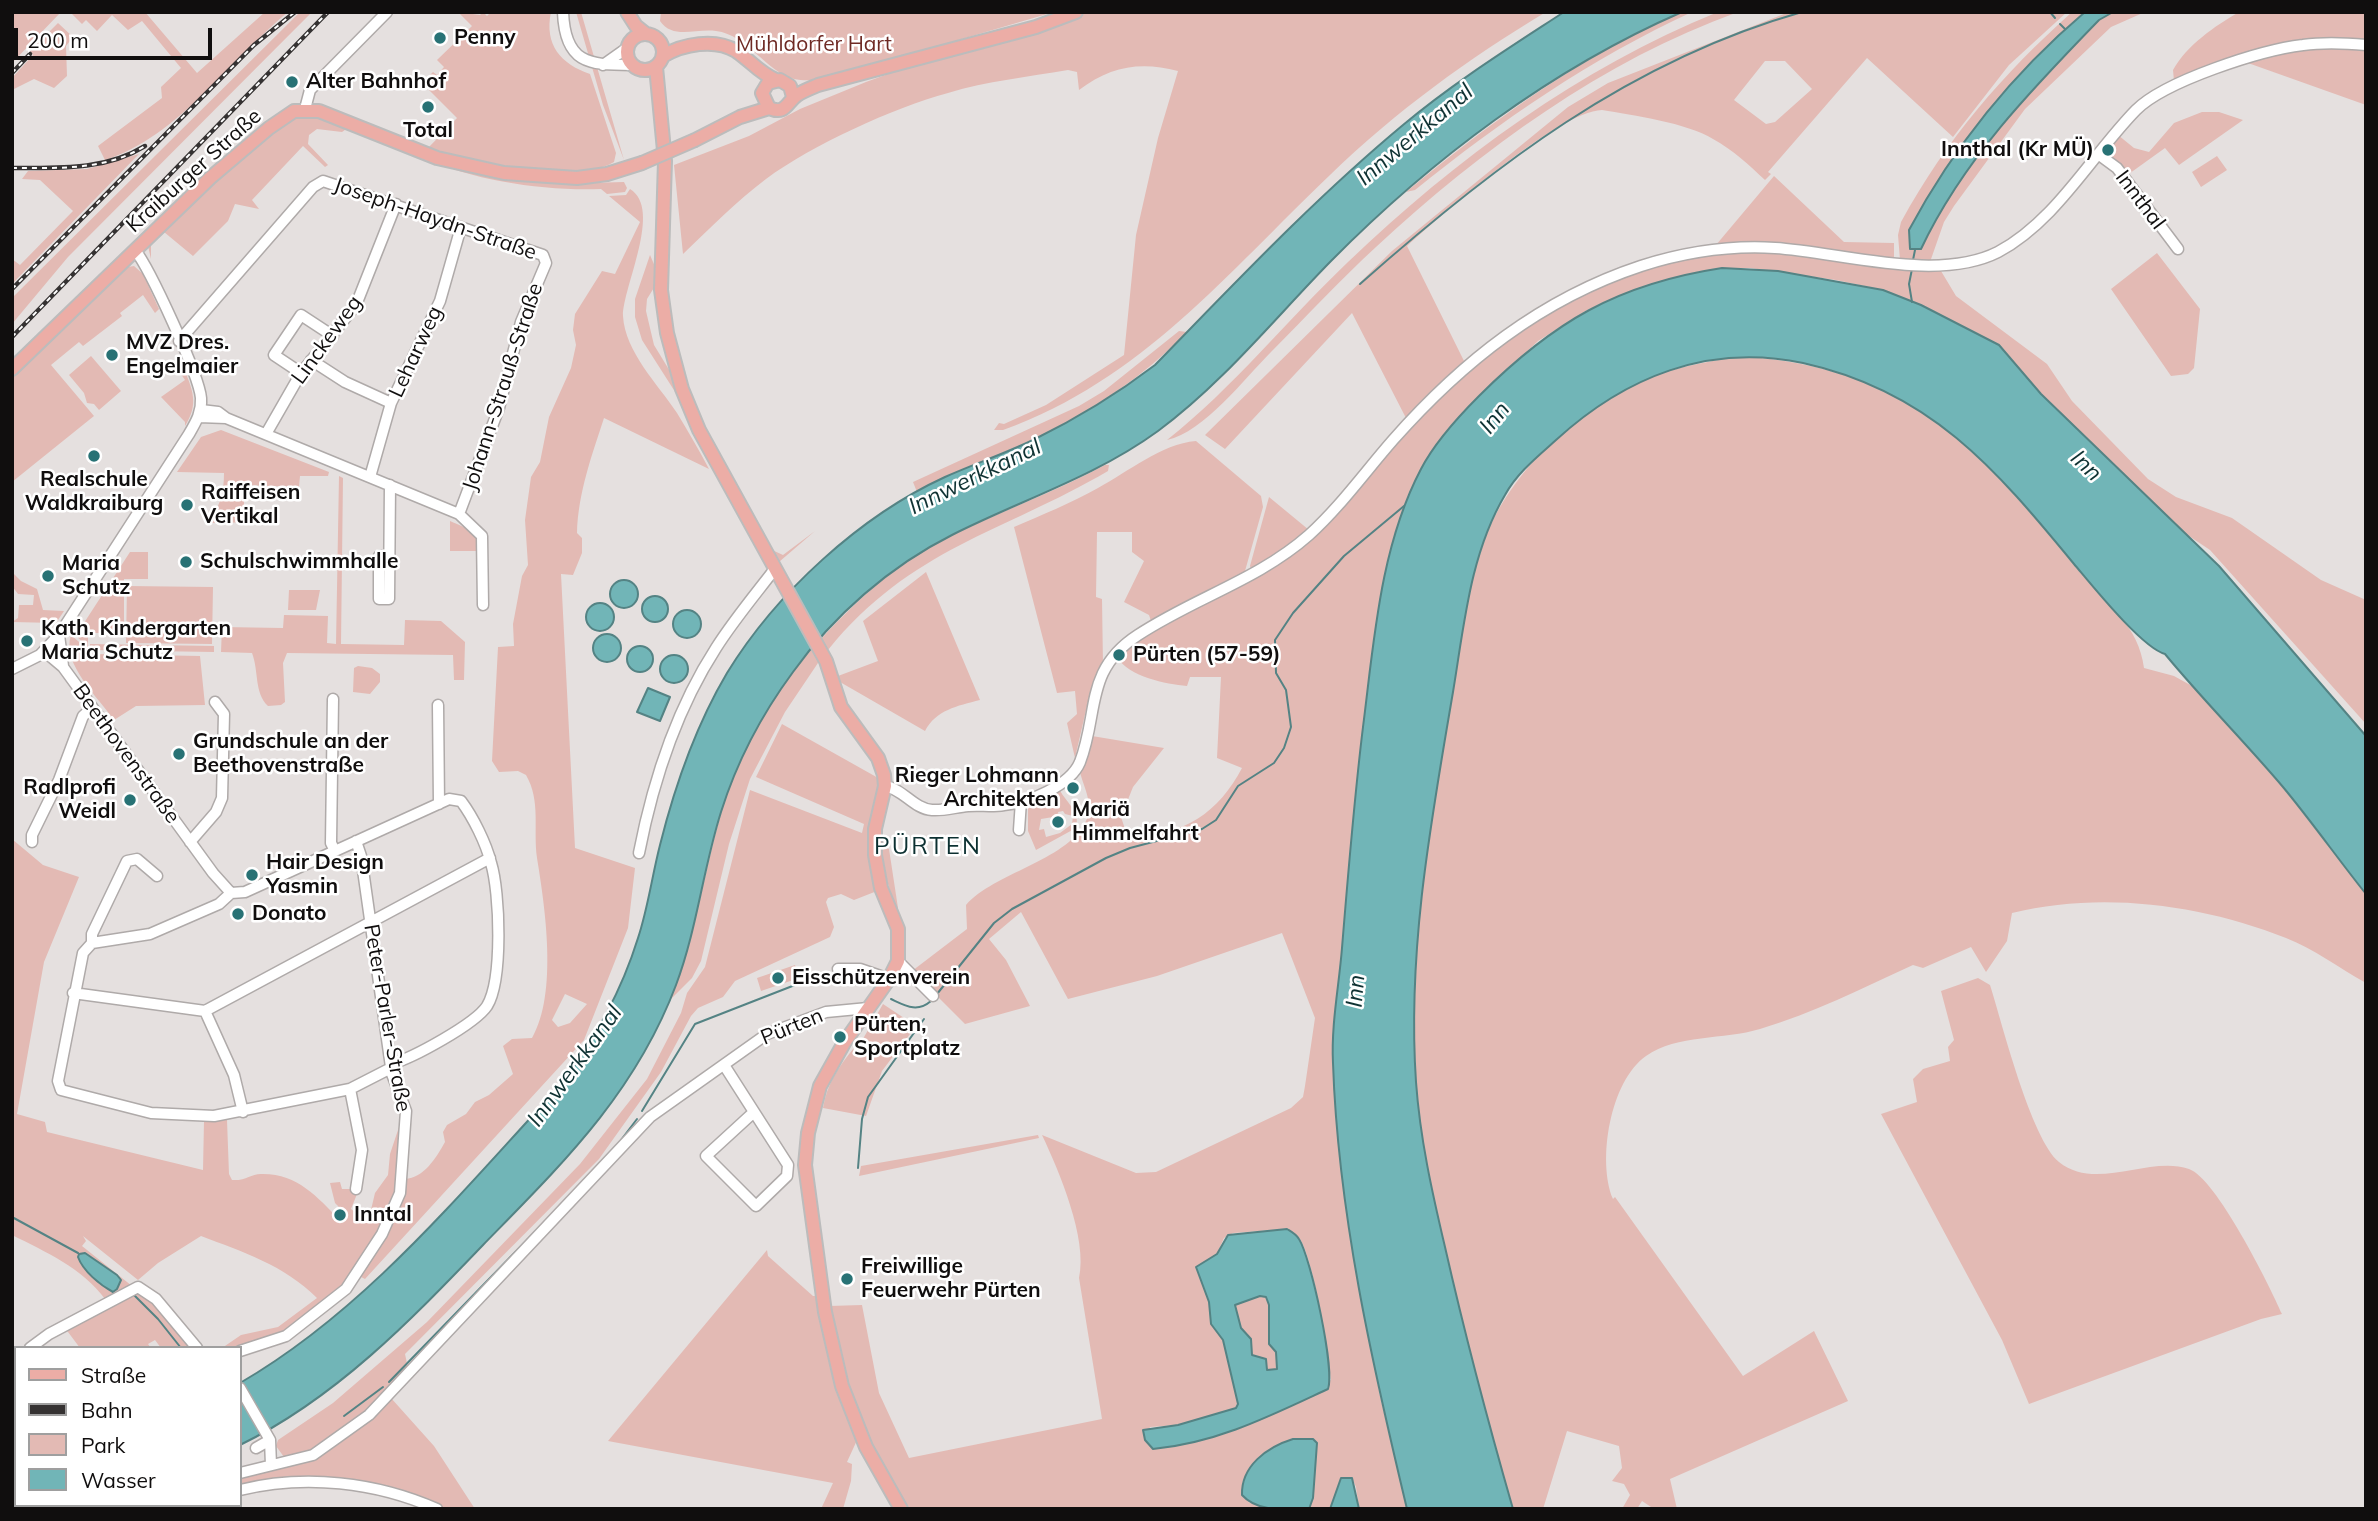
<!DOCTYPE html>
<meta charset="utf-8">
<style>
body{margin:0}
#map{position:relative;width:2378px;height:1521px;overflow:hidden;background:#e5e0df;font-family:Mulish,sans-serif}
canvas{display:block}
.frame{position:absolute;inset:0;border:14px solid #100e0e;pointer-events:none}
.legend{position:absolute;left:14px;top:1346px;width:228px;height:161px;box-sizing:border-box;background:#fff;border:2px solid #9f9f9f;margin:0;padding:9px 12px;list-style:none;font-size:21px;color:#100e0e}
.legend li{display:flex;align-items:center;gap:14px;height:35px}
.legend b{width:35px;border:2px solid #9f9f9f}
.scale{position:absolute;left:14px;top:28px;width:198px;height:32px;box-sizing:border-box;border:4px solid #100e0e;border-top:0;padding-left:9px;font-size:21px;line-height:24px;white-space:nowrap;color:#100e0e;-webkit-text-stroke:5px #fff;paint-order:stroke}
</style>
<div id="map">
<canvas width="2378" height="1521"></canvas>
<div class="frame"></div>
<ul class="legend">
<li><b style="height:9px;background:#ecada6"></b>Straße</li>
<li><b style="height:9px;background:#353232"></b>Bahn</li>
<li><b style="height:19px;background:#e3bab4"></b>Park</li>
<li><b style="height:19px;background:#71b5b7"></b>Wasser</li>
</ul>
<div class="scale">200 m</div>
</div>
<script>
const c = document.querySelector('canvas').getContext('2d');
c.lineJoin = 'round';
function fillPath(path, color) {
  c.fillStyle = color;
  c.fill(path, 'evenodd');
}
function trace(path, color, width, dash) {
  c.strokeStyle = color;
  c.lineWidth = width;
  c.lineCap = dash ? 'butt' : 'round';
  c.setLineDash(dash || []);
  c.stroke(path);
}
function label(font, color, halo, rows, align = 'center') {
  c.font = font + ' Mulish,sans-serif';
  c.lineWidth = 5;
  c.setLineDash([]);
  c.textBaseline = 'middle';
  c.strokeStyle = halo;
  c.fillStyle = color;
  for (const [text, x, y, turn = 0] of rows) {
    c.save();
    c.translate(x, y);
    c.rotate((+turn || 0) * Math.PI / 180);
    c.textAlign = isNaN(turn) ? turn : align;
    if (halo) c.strokeText(text, 0, 0);
    c.fillText(text, 0, 0);
    c.restore();
  }
}
fillPath(new Path2D(`
 M12 12H61L12 63Z
 M70 12H145L197 73 265 12H288C230 60 178 137 105 160L98 146 162 98 161 87 181 68 142 21 128 30 112 15 97 31 86 20 82 24Z
 M300 12H312L68 257 12 324V298Z
 M458 12 480 15 483 12 487 16 491 12H551C544 45 561 64 590 74L616 153 614 162C573 186 471 164 429 147L457 118 422 83 433 72 437 75 444 67 437 60 472 26Z
 M576 12H581L624 160 603 105Z
 M661 12H1054L822 80C813 80 802 81 794 79 766 72 748 35 716 31 696 28 673 40 660 21Z
 M1087 12H1546C1469 58 1395 112 1330 175 1227 273 1142 380 1003 430H994L999 423 1004 424 1046 405 1124 355 1136 235 1158 138 1178 71C1141 61 1110 66 1079 90L1077 72 1068 70C1028 77 987 81 948 93 893 108 812 145 766 179 737 201 710 228 683 254L674 165 749 136 800 109 866 82 932 58Z
 M1682 12H1692C1590 59 1502 120 1415 190L1406 192C1491 122 1580 56 1682 12Z
 M1718 12H1738C1602 61 1482 149 1376 247 1340 280 1306 317 1271 352 1245 378 1204 432 1167 440 1234 387 1286 321 1348 262 1457 158 1578 69 1718 12Z
 M1789 12H2067L2009 65 1953 137 1867 58 1768 172 1771 174 1765 180C1749 165 1733 150 1713 139 1687 123 1633 115 1602 110 1557 112 1443 214 1407 246L1466 365 1407 420 1352 313 1225 449 1205 435 1392 251 1568 107 1608 83ZM1765 61H1785L1812 89 1775 122 1766 124 1734 100Z
 M2072 12H2085C2012 74 1955 146 1910 230L1921 249C1963 160 2031 89 2099 20L2113 12H2145L2111 27 2025 109 1954 206 1944 222 1930 262 1900 260 1898 235 1901 222C1948 137 2001 76 2072 12Z
 M2239 12H2366V43L2314 41 2174 81 2173 70C2187 45 2215 26 2239 12Z
 M58 23 73 37 66 46 67 76 54 88 34 79 12 90V78L33 55 30 51Z
 M2309 47 2366 48V105L2248 63Z
 M2202 112H2219L2243 120 2179 165 2165 148 2126 176 2104 154 2118 135 2134 148 2149 152 2174 123Z
 M320 116 349 127 342 132 317 129 309 135 308 144 328 165 325 167 303 146 252 200 259 209 235 204 228 221 193 256 164 232 151 245V259L148 246 151 239 249 150 291 119Z
 M139 154 12 284V259L20 265 73 211 40 180 22 179 28 171 87 169Z
 M2217 156 2227 170 2201 187 2192 172Z
 M423 158 554 184 624 182 627 188 625 192 607 194 601 189C543 191 476 181 423 158Z
 M1774 176 1844 242 1894 243V259L1716 245Z
 M630 189C663 209 623 286 623 316 625 352 658 384 677 413 688 431 699 450 709 469L604 418C592 455 578 493 577 533L582 538V553L573 575 561 574 575 848 635 868 628 928 584 1040 365 1279 361 1277 395 1218 403 1198 405 1179C424 1178 436 1158 445 1142L443 1132 447 1125 466 1114 475 1102 489 1095 513 1074 503 1046 512 1039 532 1038C558 993 545 907 537 858 533 829 541 801 526 775L518 771 499 772 492 761 498 647 514 646 513 624 522 576 528 565 525 520 531 477 540 462 549 417 571 368 576 345 573 330 575 314 602 271 615 274 640 222 609 196 626 195ZM565 994 587 1004 570 1023 558 1027 552 1020Z
 M1743 249 1941 271 1956 296 2047 364 2072 401 2148 479 2176 497 2232 518 2321 580 2366 600V724L2210 550 2186 534 2041 394 1999 345 1921 305 1883 290 1836 280 1750 268H1722L1589 309 1538 341 1460 416 1422 466 1394 535 1368 689 1348 876 1338 1137 1354 1258 1380 1396 1407 1509H1359L1356 1487 1352 1478H1341L1330 1509H1309L1313 1498 1248 1502 1271 1509H906L876 1455 845 1384 829 1306 862 1305 879 1393 909 1458 1102 1419 1079 1278C1088 1239 1059 1171 1042 1135L1136 1173 1156 1172 1291 1108 1303 1097 1305 1086 1315 1018 1282 933 1157 976 1068 999 1021 912 989 939 1006 960 1030 1006 965 1024 912 971 967 929 966 905C994 873 1065 861 1085 823 1095 805 1084 789 1080 772 1079 762 1088 745 1092 736L1164 748 1133 787 1121 817 1126 832 1133 836C1184 836 1219 812 1242 768L1217 758 1221 677H1190L1187 686C1166 684 1129 677 1117 657L1130 642 1283 560 1426 408 1498 343 1592 287 1671 260ZM1287 1229C1292 1232 1296 1234 1300 1239 1314 1262 1328 1351 1331 1380L1145 1440 1150 1427 1178 1425 1236 1408 1238 1399 1223 1339 1211 1324 1209 1303 1217 1254 1224 1238 1233 1233Z
 M2157 253 2200 309 2194 368 2188 374 2171 376 2111 289Z
 M650 255 660 278 647 299 646 311 654 345 710 437 770 549 783 555 815 531 779 562 770 557 716 456 642 340 635 317V299Z
 M134 266 143 274 159 309 155 313 143 295 120 313 122 316 83 346 79 342 51 365 94 416 12 482V374L122 268Z
 M1179 331 1187 332C1142 378 1092 411 1034 439 996 458 955 472 917 492L913 482 1079 406 1104 391Z
 M91 356 121 391 99 410 94 404 87 403 84 393 69 375Z
 M1739 356C1910 367 1979 449 2081 573 2107 604 2139 626 2144 668L2174 676 2192 686 2212 706 2284 789 2366 894V983C2339 968 2314 949 2286 938 2201 904 2100 891 2012 913L2007 941 1986 972 1971 947 1923 968 1913 965C1862 988 1814 1013 1760 1029 1724 1040 1677 1034 1646 1056 1610 1081 1597 1161 1613 1199L1615 1197 1743 1376 1814 1331 1848 1401 1670 1479 1677 1509H1654L1642 1501 1637 1509H1622L1630 1495 1624 1484 1612 1481 1622 1468 1619 1446 1567 1431 1543 1509H1513C1468 1349 1410 1171 1413 1004 1414 910 1432 814 1448 722 1458 660 1464 593 1487 534 1509 477 1575 410 1631 384 1665 369 1702 363 1739 356Z
 M183 367C193 390 199 404 185 426V422L161 397 185 380 179 371Z
 M221 430 329 472 328 476H300L299 487 244 485V516H270L269 522 206 523C220 509 224 493 224 473L177 472 201 437Z
 M1196 441 1261 496 1263 507 1245 571 1240 578 1151 621 1149 615 1124 602 1144 561 1132 552V532H1097L1096 597 1102 599 1103 666 1089 697 1075 758 1067 723 1077 714 1075 691 1057 693 1014 527C1042 515 1071 503 1098 488 1128 472 1161 444 1196 441Z
 M1105 465H1109L1108 471C1002 533 911 548 828 650L821 639C859 598 899 561 950 536 1001 511 1055 492 1105 465Z
 M339 476 343 478 341 644 404 645 405 620 441 621 465 642 464 680H454L453 655 287 653 283 663 285 702 281 705 268 706C254 693 259 671 252 653L221 652 222 627 283 628 284 615 328 616 327 643 336 644Z
 M1269 497 1309 530 1288 549 1252 571 1250 566Z
 M450 521C468 529 478 531 480 551H450Z
 M130 552H148V579H124V633H88V647L73 633 78 624 82 626Z
 M12 572 21 581 37 589 43 610 64 611 56 623 12 622 18 618 19 605H33L34 595 18 594 12 586Z
 M926 572 980 700C957 706 936 710 925 731L840 682 838 676 878 661 863 621Z
 M127 586 213 587 212 644 126 643Z
 M289 590H320L316 610H288Z
 M71 635 93 654 200 656 205 705 136 706 114 720C99 698 61 664 71 635Z
 M90 644 214 646V652L90 650Z
 M812 649 820 660 785 712 750 779 729 844 701 961 692 978 671 999C694 940 703 878 720 817 737 756 770 696 812 649Z
 M358 666 372 668 380 674V682L370 694 353 692 354 668Z
 M782 724 880 779 877 891 854 900 841 894 828 898 826 902 834 927 830 937 735 981 723 997 698 1008 691 1016 661 1072 599 1159 405 1354 408 1368C370 1408 342 1437 291 1459L284 1457 276 1446 278 1440 333 1403 427 1322 580 1164 647 1079 681 1013 687 993 705 967 750 790 862 833 864 824 756 777Z
 M1058 787C1065 802 1081 811 1076 828L1036 850 1028 831V800ZM1063 811 1065 814 1073 816 1072 824 1060 833 1046 837 1044 829 1039 830 1041 819 1059 816 1058 812Z
 M881 827 884 847 889 849 898 908 896 910 882 864Z
 M12 839 43 865 79 877 44 962 17 1114 45 1122 47 1132 203 1170 204 1121 227 1120 229 1174 232 1180C247 1181 251 1173 263 1174 298 1174 317 1197 340 1220L344 1218 345 1213 335 1203 330 1183 340 1182 342 1189H359L351 1209 360 1216 370 1214 375 1193 388 1175 390 1154 404 1112 395 1201 358 1269 324 1304 278 1336 239 1348H222L241 1335 278 1327 317 1298C284 1265 243 1252 201 1236L158 1263 138 1280 83 1236 86 1241 82 1246 132 1286 105 1299C82 1268 46 1252 12 1235Z
 M795 965 799 978 761 991 757 978Z
 M1978 978 1990 985C2002 1023 2031 1139 2059 1162 2096 1192 2149 1155 2189 1169 2216 1178 2270 1286 2282 1314L2261 1319 2029 1404 2002 1340 1881 1114 1917 1102 1913 1079 1923 1069 1950 1061 1948 1047 1954 1040 1941 991Z
 M883 1004 916 1026 882 1071 866 1116 823 1108C827 1084 838 1068 853 1049L856 1051Z
 M1038 1135 1039 1138 859 1176 861 1166Z
 M767 1250 768 1256 813 1296H819L858 1438 847 1462 852 1464 851 1481 843 1509H821L833 1483 608 1441Z
 M135 1291 146 1293 194 1348H161L155 1340 148 1344 151 1348H80L65 1328Z
 M1260 1296 1266 1297 1269 1305V1344L1276 1352 1278 1369 1267 1370 1252 1355 1251 1339 1241 1328 1234 1305Z
 M391 1398 434 1446 475 1509H445L417 1496 361 1482 240 1487V1476L309 1461Z`), '#e3bab4');
const water = new Path2D(`
 M1564 12H1682C1551 69 1431 160 1331 261 1275 318 1223 383 1158 431 1095 477 1021 500 952 535 890 566 833 616 793 672 762 714 737 761 721 812 703 869 697 929 676 985 635 1094 562 1164 483 1245 410 1321 336 1398 240 1445V1383C366 1310 461 1192 559 1087 594 1041 621 993 638 938 648 908 652 876 660 845 675 785 695 727 727 673 776 593 860 516 945 477 974 464 1004 454 1033 440 1076 419 1117 394 1155 365 1235 283 1314 199 1403 125 1453 83 1509 48 1564 12Z
 M2085 12H2113L2099 20C2031 90 1963 160 1921 249H1910L1909 230C1954 146 2012 74 2085 12Z
 M1722 268 1778 271 1883 290 1921 305 1999 345 2041 394 2219 566 2366 736V894C2338 859 2312 822 2283 787 2245 742 2202 699 2165 654 2142 648 2091 584 2074 564 1995 468 1930 391 1803 363 1708 343 1625 377 1556 440 1537 457 1517 473 1505 495 1470 554 1464 626 1453 692 1431 821 1407 951 1416 1082 1420 1138 1432 1192 1445 1247 1465 1335 1488 1422 1513 1509H1407C1372 1363 1338 1213 1333 1063 1331 1025 1339 986 1342 948 1348 874 1354 800 1363 727 1374 641 1380 547 1421 469 1435 442 1458 417 1479 396 1553 322 1617 284 1722 268Z
 M610 594a14 14 0 1 1 28 0a14 14 0 1 1-28 0Z
 M642 609a13 13 0 1 1 26 0a13 13 0 1 1-26 0Z
 M586 617a14 14 0 1 1 28 0a14 14 0 1 1-28 0Z
 M673 624a14 14 0 1 1 28 0a14 14 0 1 1-28 0Z
 M593 648a14 14 0 1 1 28 0a14 14 0 1 1-28 0Z
 M627 659a13 13 0 1 1 26 0a13 13 0 1 1-26 0Z
 M660 669a14 14 0 1 1 28 0a14 14 0 1 1-28 0Z
 M648 688 670 697 660 721 637 712Z
 M1287 1229C1292 1232 1296 1234 1299 1239 1311 1258 1335 1369 1328 1389 1270 1416 1217 1443 1153 1449L1145 1440 1143 1430 1178 1425 1236 1408 1238 1404 1223 1340 1211 1324 1209 1302 1196 1267 1217 1254 1228 1235ZM1260 1296 1266 1297 1269 1305V1344L1276 1352 1277 1369 1267 1370 1266 1359 1252 1355 1251 1339 1241 1328 1235 1305Z
 M85 1253 117 1275 121 1280 117 1289 113 1292C100 1285 83 1271 78 1257L79 1254Z
 M1293 1439H1313L1317 1443 1313 1498 1309 1509C1287 1509 1258 1513 1242 1495 1241 1466 1267 1447 1293 1439Z
 M1341 1478H1352L1359 1509H1330Z`);
fillPath(water, '#71b5b7');
trace(water, '#548384', 2);
trace(new Path2D(`
 M2050 12 2055 18
 M2060 24 2065 29
 M1913 260 1915 250
 M1912 269 1909 284 1912 302
 M1360 284C1492 167 1629 61 1802 12
 M937 994 994 923 1012 909 1106 858 1130 848 1202 829 1216 820 1238 786 1274 763 1284 748 1291 727 1286 690 1276 673 1275 640 1293 613 1344 556 1404 506
 M891 999C906 1006 917 1013 931 1001
 M642 1111 695 1024 795 985 825 979
 M618 1144 637 1119
 M858 1168 862 1119 868 1097 924 1019
 M12 1217 78 1253
 M134 1295 158 1319 181 1348
 M389 1382 559 1207
 M344 1416 383 1387`), '#548384', 2);
const minor = new Path2D(`
 M563 12C565 63 588 65 631 65
 M603 65 627 48
 M305 109 310 90 387 12
 M2098 154 2117 168 2178 249
 M179 341 313 187 323 181 543 255 546 263 521 322 499 408 459 514
 M311 360 345 382 391 403
 M301 373 274 355 301 315 333 336
 M201 410 218 412 226 418 459 514 482 536 483 605
 M199 417 226 418
 M266 434 301 373 356 305 396 204
 M370 477 391 403 440 301 461 227
 M389 556H379V599H389L390 485
 M59 635 63 666
 M44 651 63 667 213 873 231 893
 M12 669 40 655 59 635 189 434C196 422 202 412 201 398 199 375 150 269 135 250
 M333 699 331 843 335 851
 M438 705 439 804
 M885 786C903 789 914 809 932 810 944 811 956 807 968 806 980 805 992 807 1004 805 1028 803 1070 786 1080 762 1099 713 1084 670 1138 635 1194 598 1258 580 1309 535 1340 507 1365 472 1393 440 1462 362 1541 299 1641 266 1685 252 1728 245 1775 248 1840 252 1937 283 1998 252 2056 221 2091 156 2136 110 2165 81 2261 50 2303 45 2324 42 2345 43 2366 45
 M1019 830 1021 801
 M32 842V835L59 780 83 716 92 708
 M190 842 216 812 222 798 224 714 215 702
 M639 853C653 781 676 710 716 648 733 621 754 596 774 570
 M157 876 137 859 127 861 92 934V943L83 953 58 1081 61 1090 151 1113 214 1116 350 1089 391 1068
 M231 893 245 892 449 799 461 801C473 817 486 843 491 863 500 892 503 980 487 1006 475 1024 413 1058 391 1064
 M92 943 150 934 219 904 231 893
 M898 961 933 996
 M838 969H860L889 979
 M73 993 205 1011 234 1075 243 1112
 M205 1011 490 858
 M724 1065 788 1165 787 1176 756 1206 706 1156 754 1112
 M350 1089 362 1150 356 1189
 M30 1348 49 1334 138 1287 156 1299 197 1348
 M240 1351 286 1336 346 1289 382 1234 400 1193 406 1111 392 1074 361 856 356 841
 M12 1375 16 1366
 M240 1388 270 1440 271 1465
 M256 1448 270 1440
 M240 1473 313 1455 369 1415 650 1117 767 1034 826 1012 868 1008
 M240 1490C305 1474 376 1482 437 1509
 M162 1505V1509
 M176 1509 186 1505`);
const major = new Path2D(`
 M627 12 636 26 646 34
 M627 52a18 18 0 1 1 36 0a18 18 0 1 1-36 0Z
 M663 56C683 44 715 38 736 51 751 61 759 73 776 80
 M656 67 665 161 661 290 667 333 682 389 699 430 826 661 841 707 878 758 884 775 885 786 875 829V855L881 888 898 929V961L889 979 844 1043 820 1086 808 1133 805 1165 825 1312 842 1386 866 1447 901 1509
 M793 97 790 86 780 80 768 83 762 93 769 108C786 115 786 103 797 95 803 91 811 88 818 85L1036 27 1076 12
 M695 140 740 117 769 108
 M12 369 210 178 269 128 294 111H319L437 158 504 173 577 178 607 174 642 163`);
trace(minor, '#afaaa9', 13);
trace(major, '#bcbcbc', 16);
trace(minor, '#fff', 10);
trace(major, '#ecada6', 12);
const rail = new Path2D(`
 M12 73 30 54
 M12 168C57 168 105 171 145 146
 M12 289 254 45 295 12
 M12 337 328 12`);
trace(rail, '#353232', 4.5);
trace(rail, '#fff', 2, [5]);
const majorBridge = new Path2D(`
 M642 163 695 140`);
trace(majorBridge, '#bcbcbc', 16, []);
trace(majorBridge, '#ecada6', 12);
for (const [x, y, r, color] of [
 [440,38,7,"#287275"],
 [292,82,7,"#287275"],
 [428,107,7,"#287275"],
 [2108,150,7,"#287275"],
 [112,355,7,"#287275"],
 [94,456,7,"#287275"],
 [187,505,7,"#287275"],
 [186,562,7,"#287275"],
 [48,576,7,"#287275"],
 [27,641,7,"#287275"],
 [1119,655,7,"#287275"],
 [179,754,7,"#287275"],
 [1073,788,7,"#287275"],
 [130,800,7,"#287275"],
 [1058,822,7,"#287275"],
 [252,875,7,"#287275"],
 [238,914,7,"#287275"],
 [778,978,7,"#287275"],
 [840,1037,7,"#287275"],
 [340,1215,7,"#287275"],
 [847,1279,7,"#287275"]
]) {
  const dot = new Path2D();
  dot.arc(x, y, r, 0, 2 * Math.PI);
  c.fillStyle = color;
  c.fill(dot);
  trace(dot, '#fff', 2.5);
}
label('bold 21px', '#100e0e', '#fff', [
 ["Penny",454,38],
 ["Alter Bahnhof",306,82],
 ["Total",428,131,"center"],
 ["Innthal (Kr MÜ)",2094,150,"right"],
 ["MVZ Dres.",126,343],
 ["Engelmaier",126,367],
 ["Realschule",94,480,"center"],
 ["Waldkraiburg",94,504,"center"],
 ["Raiffeisen",201,493],
 ["Vertikal",201,517],
 ["Schulschwimmhalle",200,562],
 ["Maria",62,564],
 ["Schutz",62,588],
 ["Kath. Kindergarten",41,629],
 ["Maria Schutz",41,653],
 ["Pürten (57-59)",1133,655],
 ["Grundschule an der",193,742],
 ["Beethovenstraße",193,766],
 ["Rieger Lohmann",1059,776,"right"],
 ["Architekten",1059,800,"right"],
 ["Radlprofi",116,788,"right"],
 ["Weidl",116,812,"right"],
 ["Mariä",1072,810],
 ["Himmelfahrt",1072,834],
 ["Hair Design",266,863],
 ["Yasmin",266,887],
 ["Donato",252,914],
 ["Eisschützenverein",792,978],
 ["Pürten,",854,1025],
 ["Sportplatz",854,1049],
 ["Inntal",354,1215],
 ["Freiwillige",861,1267],
 ["Feuerwehr Pürten",861,1291]
], 'left');
label('21px', '#6f2a24', '#fff', [
 ["Mühldorfer Hart",814,45]
]);
label('21px', '#100e0e', '#fff', [
 ["Kraiburger Straße",194,171,-42],
 ["Innthal",2140,200,53],
 ["Joseph-Haydn-Straße",435,219,19],
 ["Linckeweg",327,340,-54],
 ["Leharweg",416,352,-65],
 ["Johann-Strauß-Straße",503,387,-72],
 ["Beethovenstraße",126,754,54],
 ["Peter-Parler-Straße",387,1018,80],
 ["Pürten",792,1027,-22]
]);
label('italic 23px', '#0f3233', '#fff', [
 ["Innwerkkanal",1415,135,-40],
 ["Inn",1495,418,-51],
 ["Inn",2086,466,44],
 ["Innwerkkanal",975,477,-26],
 ["Inn",1356,991,-85],
 ["Innwerkkanal",575,1066,-54]
]);
c.letterSpacing = '2px';
label('24px', '#0c3031', '#fff', [
 ["PÜRTEN",928,847]
]);
c.letterSpacing = '0px';
</script>
